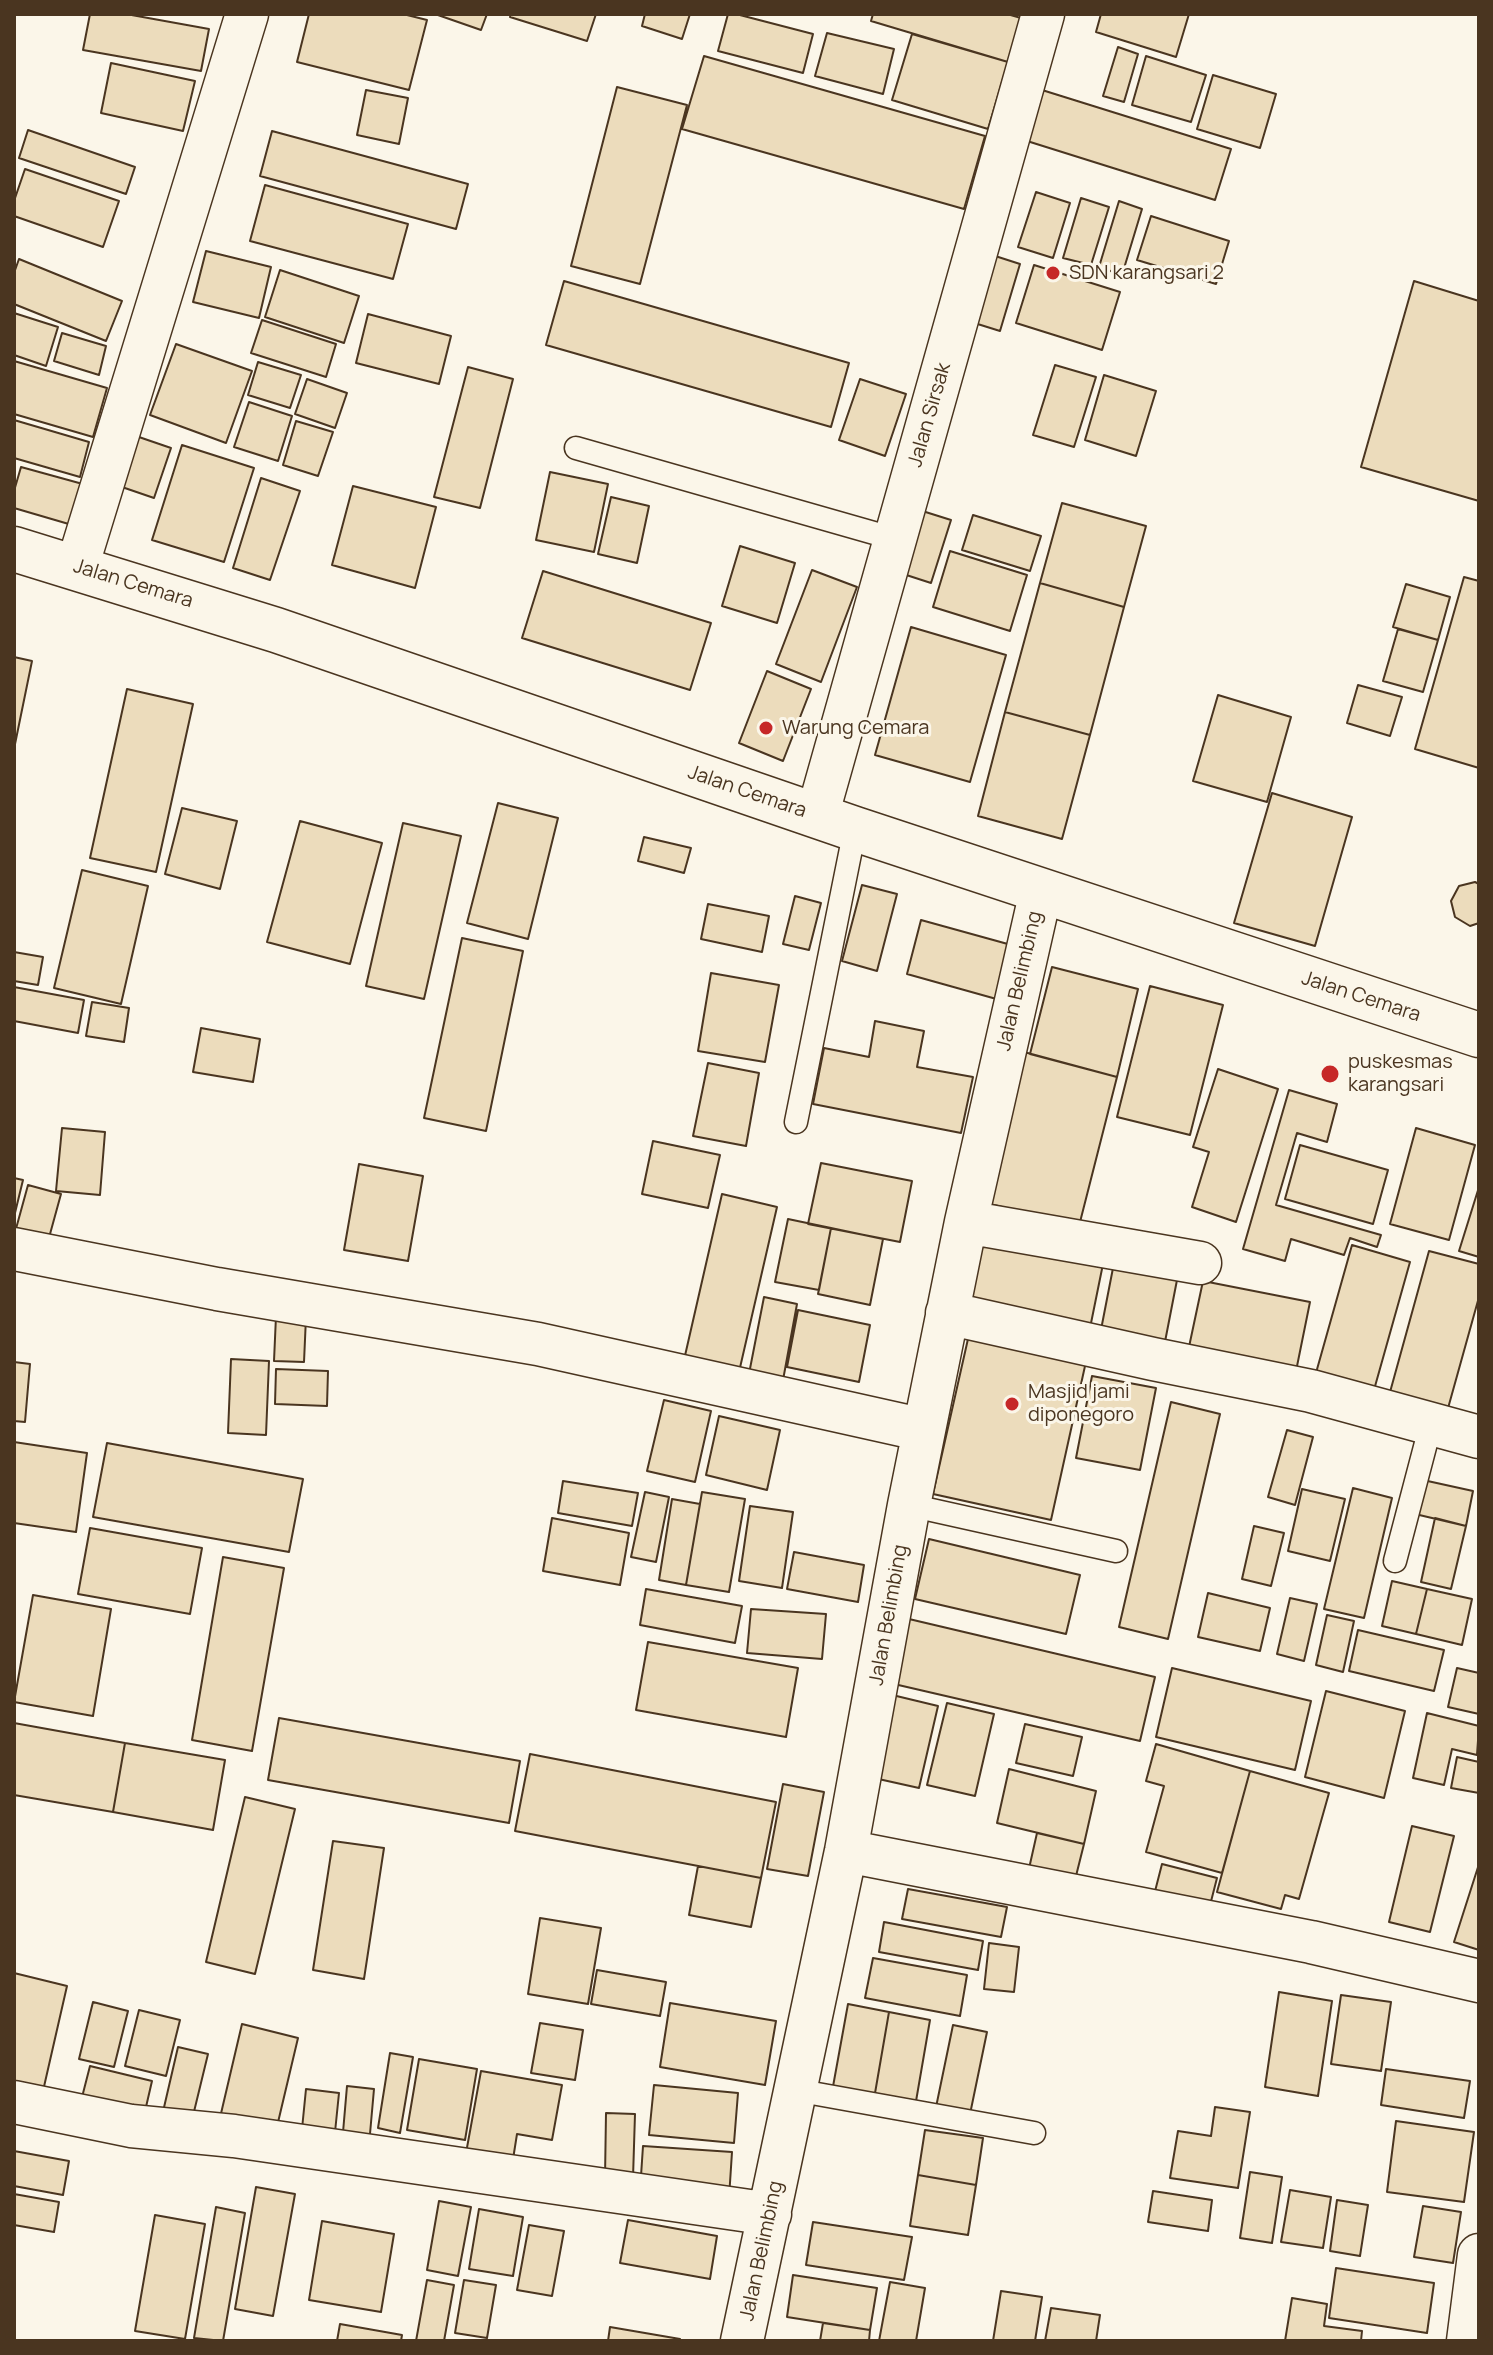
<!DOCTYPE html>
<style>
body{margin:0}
#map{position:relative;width:1493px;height:2355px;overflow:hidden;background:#fbf6e9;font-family:Manrope,sans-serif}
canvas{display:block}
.frame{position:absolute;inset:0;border:16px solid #4a3520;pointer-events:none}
</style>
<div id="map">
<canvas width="1493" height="2355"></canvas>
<div class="frame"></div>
</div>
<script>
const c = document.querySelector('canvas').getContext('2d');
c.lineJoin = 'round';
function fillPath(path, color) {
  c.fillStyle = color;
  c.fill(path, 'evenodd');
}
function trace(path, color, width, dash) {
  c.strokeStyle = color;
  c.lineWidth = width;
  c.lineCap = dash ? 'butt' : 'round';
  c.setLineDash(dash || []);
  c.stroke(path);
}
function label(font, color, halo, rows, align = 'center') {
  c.font = font + ' Manrope,sans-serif';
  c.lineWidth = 6;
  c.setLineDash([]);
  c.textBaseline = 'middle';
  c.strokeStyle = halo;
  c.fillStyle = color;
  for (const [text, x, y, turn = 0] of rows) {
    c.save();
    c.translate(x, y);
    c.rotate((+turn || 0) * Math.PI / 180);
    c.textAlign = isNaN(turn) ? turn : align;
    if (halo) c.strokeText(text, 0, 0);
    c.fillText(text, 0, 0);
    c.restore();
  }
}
const building = new Path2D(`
 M90 14H126L209 29 201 71 83 50Z
 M309 14H403L427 20 409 90 297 62Z
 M435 14H487L481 30Z
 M511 14H596L587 41 510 17Z
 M645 14H690L682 39 642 26Z
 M728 14H736L813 34 803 73 718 51Z
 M873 14H1007L1021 18 1008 62 871 21Z
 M1101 14H1189L1176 57 1096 32Z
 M827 33 894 49 883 94 815 76Z
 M912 34 1008 62 988 129 892 100Z
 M1118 47 1138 54 1124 102 1103 96Z
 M704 56 985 136 964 209 682 129Z
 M1146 56 1206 75 1191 122 1132 105Z
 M111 63 195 81 183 131 101 113Z
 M1213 75 1276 94 1260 148 1197 129Z
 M617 87 687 105 640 284 571 266Z
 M366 90 408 98 399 144 357 135Z
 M1042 90 1231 149 1215 200 1027 141Z
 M28 130 135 167 126 194 19 158Z
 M272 131 468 184 456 229 260 176Z
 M25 169 119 201 103 247 14 216V201Z
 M265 185 408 224 393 279 250 241Z
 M1036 192 1070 203 1053 258 1018 247Z
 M1081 198 1109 207 1091 265 1063 258Z
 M1119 201 1142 209 1122 275 1099 267Z
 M1151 216 1229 241 1216 284 1137 260Z
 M206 251 271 267 259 318 193 302Z
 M989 254 1020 264 1000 331 968 321Z
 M19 259 122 301 106 341 14 304V273Z
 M1034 265 1120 292 1102 350 1016 323Z
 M280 270 359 296 344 343 265 317Z
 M564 281 849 363 831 427 546 345Z
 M1414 281 1479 301V501L1361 467Z
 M14 313 58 327 46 366 14 355Z
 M368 314 451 336 439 384 356 363Z
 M262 320 336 344 326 377 251 353Z
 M62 333 106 346 99 375 54 361Z
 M176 344 252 371 226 443 150 415Z
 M14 361 107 388 93 437 14 414Z
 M258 362 301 375 290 408 248 395Z
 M1055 365 1096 377 1074 447 1033 435Z
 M468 367 513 379 480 508 434 497Z
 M1104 375 1156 391 1136 456 1085 440Z
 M307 379 347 393 335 428 295 414Z
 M860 379 906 394 885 456 839 440Z
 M249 402 292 416 278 461 234 447Z
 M14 420 89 442 80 477 14 458Z
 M296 421 333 432 318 476 283 465Z
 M136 436 171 448 154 498 119 486Z
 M182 445 254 468 224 562 152 540Z
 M21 467 90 486 79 527 14 508V491Z
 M550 472 608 484 594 552 536 540Z
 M261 478 300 491 270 580 233 568Z
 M353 486 436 507 415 588 332 565Z
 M611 497 649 506 637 563 598 554Z
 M1062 503 1146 526 1124 607 1040 583Z
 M916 509 951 520 931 583 897 572Z
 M973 515 1041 536 1030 571 962 550Z
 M740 546 795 563 777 623 722 606Z
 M950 551 1027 575 1010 631 933 607Z
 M812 570 857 587 821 682 776 664Z
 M543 571 711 623 690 690 522 638Z
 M1464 577 1479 581V768L1415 749Z
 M1040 583 1124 607 1090 735 1005 712Z
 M1406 584 1450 597 1438 640 1393 627Z
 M911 627 1006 655 970 782 875 755Z
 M1398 629 1438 640 1423 692 1383 681Z
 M14 657 32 661 14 749Z
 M767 671 811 689 783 761 739 743Z
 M1358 685 1402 697 1390 736 1347 723Z
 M127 689 193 704 156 872 90 858Z
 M1218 695 1291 717 1267 802 1193 781Z
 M1005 712 1090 735 1062 839 978 816Z
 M1272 793 1352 817 1315 946 1234 923Z
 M498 803 558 818 528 939 467 923Z
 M182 808 237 821 220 889 165 874Z
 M300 821 382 843 350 964 267 942Z
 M403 823 461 836 424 999 366 986Z
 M644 837 691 848 684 873 638 861Z
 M82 870 148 886 121 1004 54 988Z
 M1475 882 1479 884V923L1470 926 1455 917 1451 901 1459 886Z
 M862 885 897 894 877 971 842 961Z
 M795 896 821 903 809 950 783 944Z
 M708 904 769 916 762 952 701 939Z
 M921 920 1015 946 1000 1000 907 974Z
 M462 938 523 951 486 1131 424 1118Z
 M14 952 43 957 38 985 14 981Z
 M1052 967 1138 989 1117 1077 1030 1054Z
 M711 973 779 985 765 1062 698 1051Z
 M1150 986 1223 1005 1190 1135 1117 1117Z
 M14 987 84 1000 78 1033 14 1021Z
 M92 1002 129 1008 124 1042 86 1036Z
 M875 1021 924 1031 917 1067 973 1077 961 1133 813 1104 824 1048 869 1057Z
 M201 1028 260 1039 253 1082 193 1072Z
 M1024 1052 1117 1077 1079 1226 986 1203Z
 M708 1063 759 1073 746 1146 693 1136Z
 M1218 1069 1278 1089 1236 1222 1192 1207 1209 1152 1193 1147Z
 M1289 1090 1337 1104 1327 1142 1297 1133 1276 1205 1381 1235 1377 1247 1350 1238 1344 1255 1291 1239 1285 1261 1243 1249Z
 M62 1128 105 1132 100 1195 56 1191Z
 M1416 1128 1475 1145 1449 1240 1390 1224Z
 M653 1141 720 1155 708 1208 642 1194Z
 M1300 1145 1388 1170 1373 1224 1285 1199Z
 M821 1163 912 1181 900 1242 808 1224Z
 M359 1164 423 1176 408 1261 344 1250Z
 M14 1178 23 1180 14 1217Z
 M28 1185 61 1194 47 1245 14 1236Z
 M1479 1187V1257L1459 1251Z
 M722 1194 777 1207 739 1372 684 1360Z
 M788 1219 831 1228 819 1290 775 1282Z
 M831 1228 883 1239 870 1305 818 1294Z
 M979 1239 1103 1264 1089 1333 965 1309Z
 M1352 1245 1410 1262 1372 1397 1314 1380Z
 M1429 1251 1479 1264V1297L1445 1419 1387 1403Z
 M1113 1268 1177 1280 1163 1352 1099 1340Z
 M1203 1281 1310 1302 1294 1381 1186 1361Z
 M764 1297 797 1304 781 1391 747 1384Z
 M798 1310 870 1325 859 1382 787 1367Z
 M276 1316 306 1317 304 1362 274 1361Z
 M970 1330 1087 1357 1051 1520 933 1494Z
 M231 1359 269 1361 266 1435 228 1433Z
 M14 1362 30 1364 25 1422 14 1421Z
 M276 1369 328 1371 327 1406 275 1404Z
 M1092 1376 1156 1388 1140 1470 1076 1458Z
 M664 1400 711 1411 695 1482 647 1471Z
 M1171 1402 1220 1414 1168 1639 1119 1627Z
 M719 1416 780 1430 767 1490 706 1475Z
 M1287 1430 1313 1437 1295 1505 1268 1497Z
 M14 1442 87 1453 76 1532 14 1523Z
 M107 1443 303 1479 289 1552 93 1517Z
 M1423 1480 1473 1491 1466 1526 1415 1514Z
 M563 1481 638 1493 632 1526 558 1513Z
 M1353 1488 1392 1498 1364 1618 1324 1609Z
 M1302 1489 1345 1499 1330 1561 1288 1551Z
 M645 1492 669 1497 656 1562 631 1557Z
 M702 1492 745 1499 729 1592 686 1585Z
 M672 1499 700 1504 686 1585 659 1580Z
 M750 1506 793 1512 782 1588 739 1581Z
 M552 1518 629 1533 620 1585 543 1571Z
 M1435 1518 1466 1526 1451 1589 1421 1582Z
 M1254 1526 1284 1533 1271 1586 1242 1579Z
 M90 1528 202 1548 190 1614 78 1594Z
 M929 1539 1080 1575 1066 1634 915 1599Z
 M794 1552 864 1565 858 1602 787 1589Z
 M223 1557 284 1568 252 1751 192 1740Z
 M1392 1581 1427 1589 1416 1634 1382 1626Z
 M646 1589 742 1606 735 1643 640 1625Z
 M1427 1589 1472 1599 1462 1645 1416 1634Z
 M1208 1593 1270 1608 1260 1651 1198 1637Z
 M33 1595 111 1609 93 1716 14 1702Z
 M1290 1598 1317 1604 1304 1661 1277 1654Z
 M751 1609 826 1614 822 1659 747 1653Z
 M1327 1615 1354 1621 1343 1672 1316 1665Z
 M909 1619 1155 1677 1140 1741 894 1684Z
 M1358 1630 1444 1650 1434 1691 1349 1671Z
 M648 1642 798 1668 786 1737 636 1710Z
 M1172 1668 1311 1701 1295 1770 1156 1737Z
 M1457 1668 1479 1673V1714L1448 1707Z
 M1326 1691 1405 1711 1384 1798 1305 1777Z
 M884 1693 938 1706 919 1788 865 1776Z
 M947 1703 994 1714 975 1796 927 1785Z
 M1427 1713 1479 1726 1477 1755 1452 1749 1444 1785 1413 1778Z
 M279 1718 520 1761 509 1823 268 1780Z
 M14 1723 125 1743 113 1812 14 1795Z
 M1025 1724 1082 1737 1073 1776 1016 1763Z
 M125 1743 225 1760 213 1830 113 1812Z
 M1156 1744 1250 1771 1222 1873 1146 1852 1164 1786 1146 1781Z
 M530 1754 776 1802 761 1878 515 1831Z
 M1457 1757 1479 1762V1793L1451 1788Z
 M1009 1769 1096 1791 1084 1844 997 1823Z
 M1250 1771 1329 1793 1299 1899 1285 1895 1281 1909 1217 1892Z
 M783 1784 824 1792 808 1876 767 1869Z
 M245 1797 295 1809 255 1974 206 1962Z
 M1412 1826 1454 1836 1430 1932 1389 1922Z
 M1037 1833 1084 1844 1074 1884 1028 1873Z
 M333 1841 384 1848 364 1979 313 1970Z
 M1162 1864 1217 1878 1207 1917 1152 1903Z
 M1479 1864V1950L1454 1942Z
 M698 1866 761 1878 751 1927 689 1915Z
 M908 1889 1007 1907 1001 1937 902 1919Z
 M540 1918 601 1928 588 2004 528 1994Z
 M884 1922 983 1941 978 1970 879 1952Z
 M989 1943 1019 1947 1014 1992 984 1989Z
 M873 1958 967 1975 960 2016 865 1998Z
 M597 1970 666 1982 660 2016 591 2004Z
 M14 1973 67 1986 43 2091 14 2084Z
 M1279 1992 1332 2001 1318 2096 1265 2087Z
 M1341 1995 1391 2002 1381 2071 1331 2064Z
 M93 2002 128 2011 114 2067 79 2059Z
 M670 2003 776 2021 765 2085 660 2067Z
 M848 2004 889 2012 874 2099 832 2092Z
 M139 2010 180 2020 166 2076 125 2066Z
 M889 2012 930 2020 915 2107 874 2099Z
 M540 2023 583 2030 575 2080 531 2073Z
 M242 2024 298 2038 275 2135 219 2122Z
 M953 2025 987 2032 969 2119 935 2112Z
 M178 2047 208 2054 191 2124 162 2116Z
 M390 2053 413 2057 400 2133 378 2128Z
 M419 2059 477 2069 465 2140 407 2130Z
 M90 2066 152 2081 143 2120 80 2105Z
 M1386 2069 1470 2081 1464 2118 1381 2105Z
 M481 2071 562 2085 552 2140 517 2134 511 2172 464 2164Z
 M654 2085 738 2093 734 2143 649 2135Z
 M347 2086 374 2089 369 2145 342 2144Z
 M306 2089 339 2093 334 2142 301 2139Z
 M1215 2107 1250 2112 1238 2188 1170 2178 1178 2131 1211 2136Z
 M606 2113 635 2114 633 2178H605Z
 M1396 2121 1474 2132 1464 2202 1387 2192Z
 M925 2130 983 2138 976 2185 918 2175Z
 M643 2146 732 2152 729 2198 640 2191Z
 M14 2151 69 2161 63 2195 14 2186Z
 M1250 2172 1282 2177 1272 2243 1240 2238Z
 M918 2175 976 2185 968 2235 910 2226Z
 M256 2187 295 2194 273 2316 235 2309Z
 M1290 2190 1331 2197 1323 2248 1281 2242Z
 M1153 2191 1212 2200 1208 2231 1148 2222Z
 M14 2194 59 2202 54 2232 14 2225Z
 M1337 2200 1368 2205 1360 2256 1330 2251Z
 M439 2201 471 2207 458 2276 427 2270Z
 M1423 2206 1461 2212 1453 2263 1414 2257Z
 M216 2207 245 2213 223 2341 194 2338Z
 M479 2209 523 2217 513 2276 469 2269Z
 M155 2215 205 2224 185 2339 135 2331Z
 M628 2220 717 2236 710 2279 620 2263Z
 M322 2221 394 2234 381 2312 309 2300Z
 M813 2222 912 2237 904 2280 806 2265Z
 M529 2225 564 2231 552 2296 517 2290Z
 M1336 2268 1434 2283 1427 2333 1329 2318Z
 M793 2275 877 2288 870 2330 787 2317Z
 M427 2280 454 2285 444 2341H416Z
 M464 2280 496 2285 487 2338 455 2333Z
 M890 2282 925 2288 916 2341H879Z
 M1001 2291 1042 2297 1035 2341H993Z
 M1292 2298 1327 2304 1324 2326 1362 2331 1361 2341H1285Z
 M1051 2308 1100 2315 1096 2341H1045Z
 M823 2323 870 2330 869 2341H820Z
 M340 2324 402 2335 401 2341H337Z
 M610 2327 680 2339 679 2341H608Z`);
fillPath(building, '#ecdcbc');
trace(building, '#4a3520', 2);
const lane = new Path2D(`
 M576 448 895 539
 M796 1122 855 829
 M909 1505 1116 1551
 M1395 1561 1431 1424
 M795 2090 1034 2133`);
const street = new Path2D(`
 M77 567 247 14
 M817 816 1043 14
 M966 1222 1200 1263
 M14 1249 217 1289 538 1344 924 1430
 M947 1313 1153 1359 1311 1391 1479 1437
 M846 1851 1311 1942 1479 1981
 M14 2102 131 2126 234 2136 770 2214
 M742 2341 846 1851 909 1505 966 1222 1041 891
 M1468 2341 1479 2255`);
const primary = new Path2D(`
 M14 549 276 630 855 829 1479 1035`);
trace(lane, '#4a3520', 25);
trace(street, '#4a3520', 45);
trace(primary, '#4a3520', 47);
trace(lane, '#fbf6e9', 22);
trace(street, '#fbf6e9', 42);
trace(primary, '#fbf6e9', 44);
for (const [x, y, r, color] of [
 [1053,273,8,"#c62828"],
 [766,728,8,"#c62828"],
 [1330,1074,10,"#c62828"],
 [1012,1404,8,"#c62828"]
]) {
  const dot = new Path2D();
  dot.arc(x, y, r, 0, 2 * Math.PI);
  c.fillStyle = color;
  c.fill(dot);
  trace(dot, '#fbf6e9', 3);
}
label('20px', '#4a3520', '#fbf6e9', [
 ["SDN karangsari 2",1069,273],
 ["Warung Cemara",782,728],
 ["puskesmas",1348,1062],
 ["karangsari",1348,1085],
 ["Masjid jami",1028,1392],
 ["diponegoro",1028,1415]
], 'left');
label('20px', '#4a3520', '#fbf6e9', [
 ["Jalan Sirsak",930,415,-74],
 ["Jalan Cemara",133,584,17],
 ["Jalan Cemara",747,792,19],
 ["Jalan Belimbing",1020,981,-77],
 ["Jalan Cemara",1361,997,18],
 ["Jalan Belimbing",889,1615,-80],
 ["Jalan Belimbing",762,2251,-78]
]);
</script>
